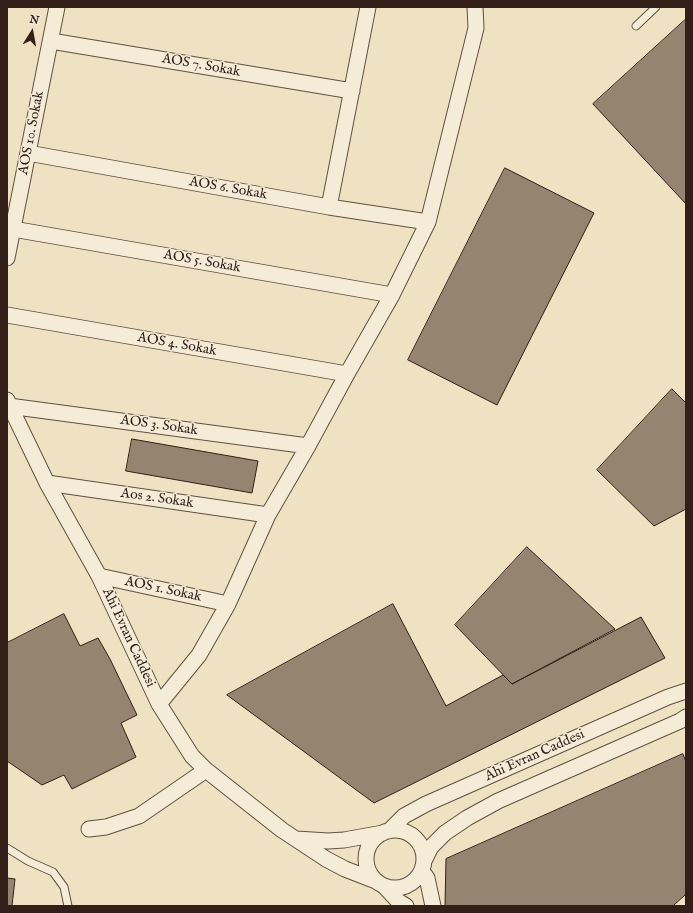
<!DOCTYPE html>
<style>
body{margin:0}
#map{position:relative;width:693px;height:913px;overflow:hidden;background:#efe2c2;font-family:"IM FELL English",serif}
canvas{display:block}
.frame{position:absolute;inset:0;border:8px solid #311f18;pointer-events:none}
.north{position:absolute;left:12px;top:12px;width:40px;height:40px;-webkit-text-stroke:3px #f5ecd7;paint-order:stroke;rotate:11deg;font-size:11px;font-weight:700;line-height:16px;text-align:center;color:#311f18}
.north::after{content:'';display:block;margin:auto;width:14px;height:18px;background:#311f18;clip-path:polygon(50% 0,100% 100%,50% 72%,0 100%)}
</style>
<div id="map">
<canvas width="693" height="913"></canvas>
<div class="frame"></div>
<div class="north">N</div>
</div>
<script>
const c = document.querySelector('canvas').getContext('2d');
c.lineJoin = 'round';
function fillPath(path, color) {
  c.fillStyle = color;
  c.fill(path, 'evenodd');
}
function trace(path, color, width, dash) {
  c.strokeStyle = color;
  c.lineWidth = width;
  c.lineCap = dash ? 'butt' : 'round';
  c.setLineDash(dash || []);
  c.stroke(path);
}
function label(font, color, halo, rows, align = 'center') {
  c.font = font + ' "IM FELL English",serif';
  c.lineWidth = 3;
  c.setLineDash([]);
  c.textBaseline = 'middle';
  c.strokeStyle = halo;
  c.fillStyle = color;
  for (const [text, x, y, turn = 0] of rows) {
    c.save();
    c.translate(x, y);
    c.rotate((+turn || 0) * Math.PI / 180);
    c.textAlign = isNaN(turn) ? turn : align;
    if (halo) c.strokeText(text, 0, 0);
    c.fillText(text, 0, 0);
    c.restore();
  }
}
const building = new Path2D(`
 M686 19V204L593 104Z
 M505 168 594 213 497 405 408 360Z
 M672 389 686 403V509L654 526 597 470Z
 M132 439 258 461 252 493 126 471Z
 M527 547 615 629 512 684 455 625Z
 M393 604 446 706 503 675 512 684 641 617 665 658 374 803 227 695Z
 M64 614 80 646 98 638 110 659 137 715 121 723 136 757 72 789 64 775 42 785 7 761V643Z
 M683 754 686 762V894L673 906H445L446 859Z
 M7 878 15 879 12 906H7Z`);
fillPath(building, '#948470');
trace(building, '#311f18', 1);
const lane = new Path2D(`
 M636 26 656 7
 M7 848 28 861 53 872 64 887 68 906`);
const street = new Path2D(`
 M51 41 352 91
 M28 153 329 207 428 222
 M329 207 368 7
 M13 229 392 295
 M7 258 57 7
 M7 315 347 374
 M7 400 47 483 99 576 159 704 192 756 206 770 282 830 326 859 345 869 376 881
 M9 406 308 446
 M47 483 268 515
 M99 576 228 604
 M159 704 199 655 228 604 268 515 308 446 347 374 392 295 428 222 476 28 475 7
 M89 829 106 827 139 816 206 770
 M366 859a29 29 0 1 1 58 0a29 29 0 1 1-58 0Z
 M389 831 404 816 426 804 668 697 686 691
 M296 839 328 841 344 840 383 833
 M424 861 431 847 445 833 467 818 498 801 680 721 686 717
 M422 871 427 878 433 906
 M384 886 398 901 406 906`);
trace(lane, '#605042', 9);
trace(street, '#605042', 17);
trace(lane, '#f5ecd7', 7);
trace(street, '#f5ecd7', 15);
label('14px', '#311f18', '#f5ecd7', [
 ["AOS 7. Sokak",201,66,10],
 ["AOS 10. Sokak",32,133,-79],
 ["AOS 6. Sokak",228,189,10],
 ["AOS 5. Sokak",202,262,10],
 ["AOS 4. Sokak",177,345,10],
 ["AOS 3. Sokak",159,426,8],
 ["Aos 2. Sokak",157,499,8],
 ["AOS 1. Sokak",163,590,12],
 ["Ahi Evran Caddesi",128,638,65],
 ["Ahi Evran Caddesi",535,756,-24]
]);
</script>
